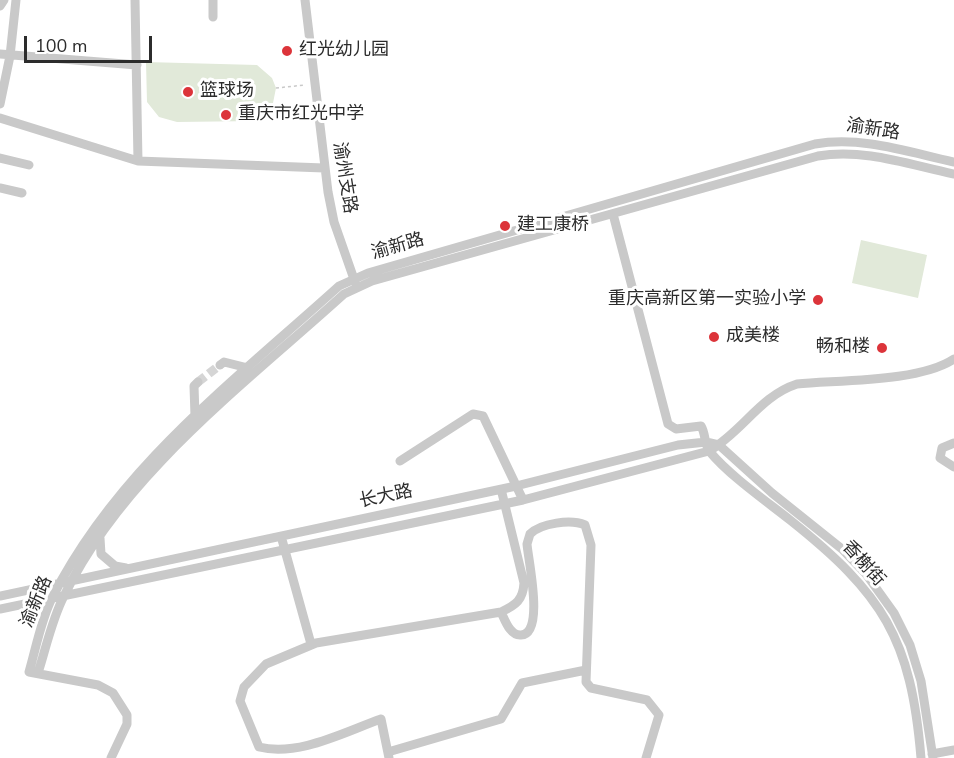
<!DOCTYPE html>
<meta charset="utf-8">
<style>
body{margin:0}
#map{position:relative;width:954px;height:758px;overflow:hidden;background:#fff;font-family:"Nunito Sans",sans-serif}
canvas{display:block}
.scale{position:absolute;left:24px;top:36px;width:128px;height:27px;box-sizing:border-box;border:3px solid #2c2c2c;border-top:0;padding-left:8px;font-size:18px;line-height:21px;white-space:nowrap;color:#2c2c2c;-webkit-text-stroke:4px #fff;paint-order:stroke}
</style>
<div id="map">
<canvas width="954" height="758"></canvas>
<div class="scale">100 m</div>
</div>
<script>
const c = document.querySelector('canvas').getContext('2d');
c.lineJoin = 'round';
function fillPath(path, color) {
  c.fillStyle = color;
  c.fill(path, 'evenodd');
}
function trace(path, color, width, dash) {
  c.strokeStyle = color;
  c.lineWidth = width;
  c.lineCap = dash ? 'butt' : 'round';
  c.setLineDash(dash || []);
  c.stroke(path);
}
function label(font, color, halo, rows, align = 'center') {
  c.font = font + ' "Nunito Sans","Noto Sans SC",sans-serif';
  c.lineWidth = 6;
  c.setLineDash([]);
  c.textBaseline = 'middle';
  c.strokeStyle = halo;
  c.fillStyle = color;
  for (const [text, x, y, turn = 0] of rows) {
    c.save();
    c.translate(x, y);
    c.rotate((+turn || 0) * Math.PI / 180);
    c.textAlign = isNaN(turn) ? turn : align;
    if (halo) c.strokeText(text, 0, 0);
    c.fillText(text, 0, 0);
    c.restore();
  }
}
fillPath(new Path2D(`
 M146 62 257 65 272 78 276 88 272 108 257 121 177 122 159 117 147 102Z
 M861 240 927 255 918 298 852 283Z`), '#e1e9d9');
trace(new Path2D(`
 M198 382 220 365`), '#d5d5d5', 9, [9, 4.5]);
trace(new Path2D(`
 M276 88 305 85`), '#c9c9c9', 1.5, [3, 3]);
trace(new Path2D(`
 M135 0 138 161
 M213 0V17
 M305 0 328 192 334 222 355 282
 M0 6 4 0
 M0 54 137 65
 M0 104 10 56 16 0
 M0 118 138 161 324 168
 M0 158 29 165
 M0 188 22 193
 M613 214 668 424 676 429 701 426C706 434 704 445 710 452 729 475 766 501 790 520 883 594 911 638 921 758
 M220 365 224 362 248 368
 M195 416 194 386 198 382
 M954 443 942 448 940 458 954 467
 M400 461 473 414 483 416 523 500
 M281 536 311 644
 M100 538 101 554 115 566 126 568
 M0 596 516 486 678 445 706 442 719 445 772 493 842 549 866 574 894 613 910 645 921 681 933 758
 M0 609 523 500 709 451C743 431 760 396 797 384 840 380 920 382 954 359
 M501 612C505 620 510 636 521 635 545 634 528 559 527 544L530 534C541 523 571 519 585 525L591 545 586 682 591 688 647 700 659 715 646 758
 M38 673C46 648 52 619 64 596 122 475 246 383 344 294L372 281 818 156C864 148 910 165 954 174
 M388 752 501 719 522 683 586 670
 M932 754 954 750
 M111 758 127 724V715L113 693 98 685 29 672C36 648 41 620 52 598 117 469 234 381 339 286L368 273 815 144C862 136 908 152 954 162
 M389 758 381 719C344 732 298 757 259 747L240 701 244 687 266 664 316 643 501 612C516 605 523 600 524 583L501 489`), '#c9c9c9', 9);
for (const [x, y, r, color] of [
 [287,51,6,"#dc343a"],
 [188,92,6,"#dc343a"],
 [226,115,6,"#dc343a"],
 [505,226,6,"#dc343a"],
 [818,300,6,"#dc343a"],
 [714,337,6,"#dc343a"],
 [882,348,6,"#dc343a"]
]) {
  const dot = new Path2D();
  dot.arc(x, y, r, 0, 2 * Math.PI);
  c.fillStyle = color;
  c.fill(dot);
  trace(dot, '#fff', 2);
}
label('18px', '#2c2c2c', '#fff', [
 ["红光幼儿园",299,51],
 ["篮球场",200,92],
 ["重庆市红光中学",238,115],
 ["建工康桥",517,226],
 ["重庆高新区第一实验小学",806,300,"right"],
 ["成美楼",726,337],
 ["畅和楼",870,348,"right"]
], 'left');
label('18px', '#2c2c2c', '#fff', [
 ["渝新路",873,130,9],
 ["渝州支路",344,178,81],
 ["渝新路",398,247,-16],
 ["长大路",386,497,-12],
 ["香榭街",863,564,48],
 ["渝新路",37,602,-67]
]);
</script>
